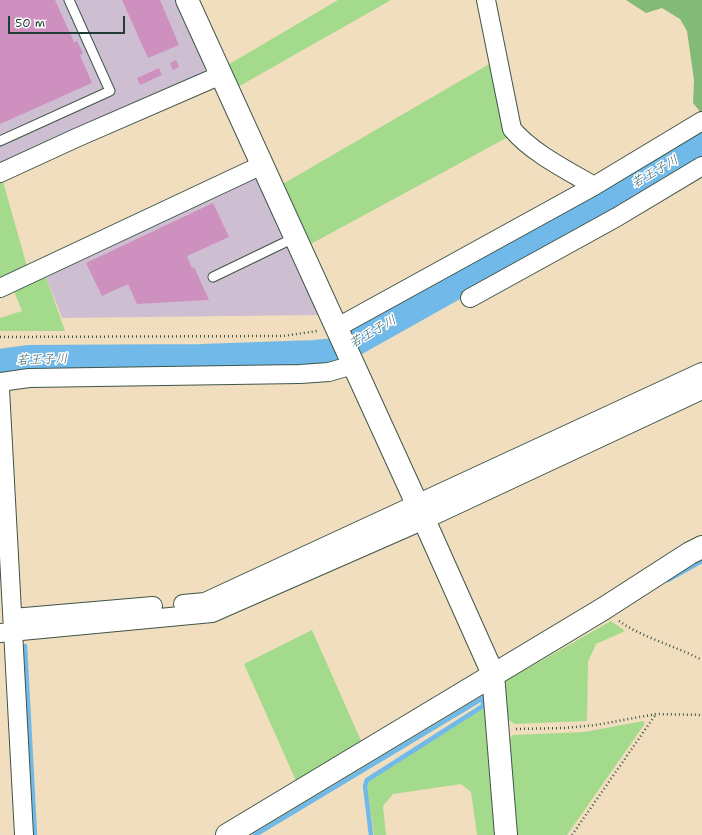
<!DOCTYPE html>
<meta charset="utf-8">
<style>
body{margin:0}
#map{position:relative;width:702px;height:835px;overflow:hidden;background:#f1debe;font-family:"Shantell Sans",sans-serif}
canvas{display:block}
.scale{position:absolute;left:8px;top:16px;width:117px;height:18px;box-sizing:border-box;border:2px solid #1f3d34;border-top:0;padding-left:5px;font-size:12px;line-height:14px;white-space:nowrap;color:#1f3d34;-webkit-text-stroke:3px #fff;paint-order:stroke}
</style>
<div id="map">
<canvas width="702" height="835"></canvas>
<div class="scale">50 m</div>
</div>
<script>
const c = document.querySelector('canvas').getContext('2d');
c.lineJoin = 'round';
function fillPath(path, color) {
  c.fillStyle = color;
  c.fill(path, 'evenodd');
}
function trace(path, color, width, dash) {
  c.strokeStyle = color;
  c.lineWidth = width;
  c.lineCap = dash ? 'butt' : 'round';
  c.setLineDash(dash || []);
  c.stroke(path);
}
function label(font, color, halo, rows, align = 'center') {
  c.font = font + ' "Shantell Sans","Klee One",sans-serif';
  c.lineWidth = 3;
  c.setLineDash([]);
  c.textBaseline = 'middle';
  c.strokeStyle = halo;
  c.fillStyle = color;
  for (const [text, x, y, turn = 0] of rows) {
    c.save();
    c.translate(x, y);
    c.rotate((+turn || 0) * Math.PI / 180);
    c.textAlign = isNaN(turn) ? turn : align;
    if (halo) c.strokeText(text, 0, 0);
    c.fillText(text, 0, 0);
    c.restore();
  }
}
fillPath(new Path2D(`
 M0 0H178L207 64 203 75 0 165Z
 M256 175 319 315 62 318 45 274Z`), '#cebed1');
fillPath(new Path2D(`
 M338 0H391L236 88 226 66Z
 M491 63 510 136 309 245 281 185Z
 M2 178 28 270 0 283V179Z
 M45 274 65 331H0V318L22 311 13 289Z
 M611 621 625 631 596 644 588 662 587 721 515 724 507 719 504 682Z
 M312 630 362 743 297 783 244 664Z
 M487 706 497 835H477L471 792 461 784 393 794 383 806 386 835H374L367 787 369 781Z
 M644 721V725L567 835H516L508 740 513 735 584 732Z`), '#a4da8b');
fillPath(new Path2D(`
 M626 0H702V114L693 103 694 80 687 31 680 19 662 8 646 13Z`), '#83ba77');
trace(new Path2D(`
 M601 194 606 201
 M668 580 702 561
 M25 646 35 835
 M255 835 483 698
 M371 835 365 786 367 780 483 706V698`), '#71b9e9', 4.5);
trace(new Path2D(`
 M0 363 28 359 202 358 315 354 337 352 606 201 702 145`), '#71b9e9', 28);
fillPath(new Path2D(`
 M0 0H55L74 42 77 41 83 53 80 55 92 83 0 124Z
 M122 0H160L179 45 148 58Z
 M176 60 179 67 173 70 170 63Z
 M159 68 162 75 140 85 137 78Z
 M213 203 229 237 187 256 192 268 194 267 209 300 137 304 128 284 102 296 86 263Z`), '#ce90be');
const service = new Path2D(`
 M0 141 110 91 69 0
 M213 277 296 237`);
const minor = new Path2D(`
 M486 0 512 129C532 153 567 170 594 186
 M0 173 76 138 221 75
 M0 288 262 165
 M470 298 617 217 702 166
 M336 328 594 186 702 121
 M0 382 29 378 300 374 329 372 353 365
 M0 389 24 835
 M183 604 205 602 702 372
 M13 618 153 606
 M0 633 212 613 424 520 702 390`);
const tertiary = new Path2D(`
 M187 0 417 504 493 674 506 835
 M227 835 603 609 690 553 702 547`);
trace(service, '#3e5549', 11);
trace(minor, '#3e5549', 20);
trace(tertiary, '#3e5549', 24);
trace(new Path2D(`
 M0 337 283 336 317 331
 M619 621C643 638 676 646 702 660
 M516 729 565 728 596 725 656 714 702 715
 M572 835 656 714`), '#3e5549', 2.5, [1, 3]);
trace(service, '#fff', 9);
trace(minor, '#fff', 18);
trace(tertiary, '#fff', 22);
label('italic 13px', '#38626a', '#fff', [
 ["若王子川",655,172,-30],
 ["若王子川",373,332,-30],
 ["若王子川",42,360,-2]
]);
</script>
